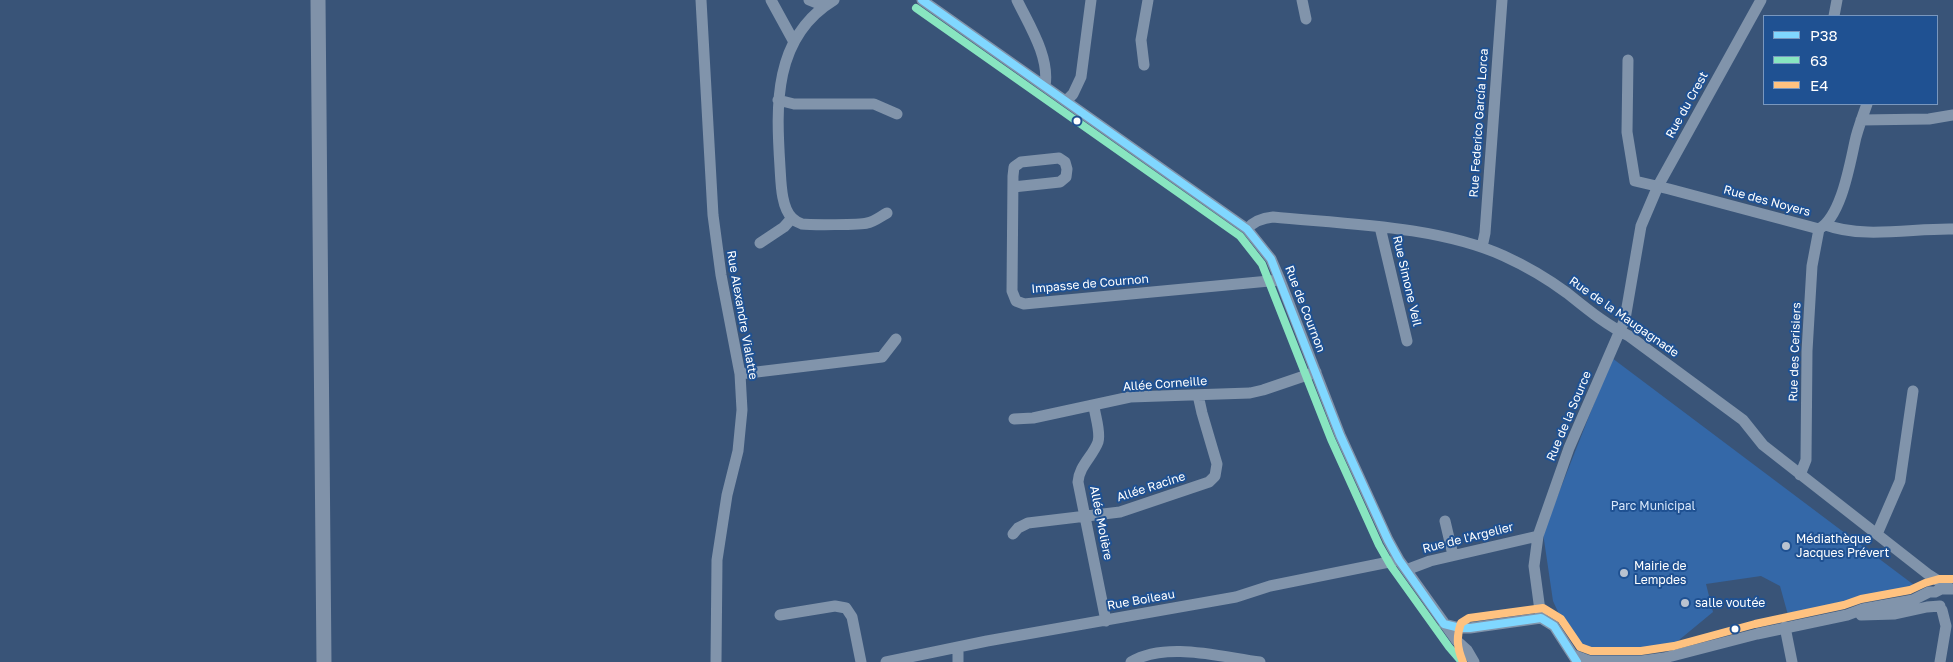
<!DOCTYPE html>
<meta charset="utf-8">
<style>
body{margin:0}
#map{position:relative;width:1953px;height:662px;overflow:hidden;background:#395478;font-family:"Golos Text",sans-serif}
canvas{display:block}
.legend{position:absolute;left:1763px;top:15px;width:175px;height:90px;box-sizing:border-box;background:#1f5192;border:1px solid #7997be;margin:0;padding:6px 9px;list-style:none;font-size:15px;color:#fff}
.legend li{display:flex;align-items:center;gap:10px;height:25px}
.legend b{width:25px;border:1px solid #7997be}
</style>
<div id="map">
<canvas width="1953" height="662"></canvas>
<ul class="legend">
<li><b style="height:6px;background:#80d7ff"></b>P38</li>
<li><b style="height:6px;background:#88e5c0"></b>63</li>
<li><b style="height:6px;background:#ffc280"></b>E4</li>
</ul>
</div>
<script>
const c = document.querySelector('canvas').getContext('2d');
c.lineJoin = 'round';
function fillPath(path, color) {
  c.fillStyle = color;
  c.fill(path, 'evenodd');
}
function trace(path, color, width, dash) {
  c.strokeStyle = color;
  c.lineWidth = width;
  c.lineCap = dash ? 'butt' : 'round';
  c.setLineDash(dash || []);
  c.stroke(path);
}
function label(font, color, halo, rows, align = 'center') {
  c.font = font + ' "Golos Text",sans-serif';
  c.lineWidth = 4;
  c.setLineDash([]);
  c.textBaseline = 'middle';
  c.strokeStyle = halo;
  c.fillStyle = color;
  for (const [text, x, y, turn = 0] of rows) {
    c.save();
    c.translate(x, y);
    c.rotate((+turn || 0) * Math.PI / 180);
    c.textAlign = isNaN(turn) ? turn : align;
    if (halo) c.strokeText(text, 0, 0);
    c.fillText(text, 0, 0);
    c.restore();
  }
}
fillPath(new Path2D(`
 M1612 358 1918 588 1788 615 1780 586 1761 576 1706 584 1713 612 1673 645 1630 652 1607 651 1586 648 1570 638 1553 601 1543 533Z`), '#3468a8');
trace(new Path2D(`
 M701 0 713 215 721 275 740 374 742 410 738 451 727 495 717 560 716 662
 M771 0 794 42
 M809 0 824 6
 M834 0C773 37 776 105 780 167 781 182 781 207 792 218 795 221 799 223 802 224 809 225 861 225 867 223 874 222 881 216 887 213
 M922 0 1247 229 1271 259 1280 280 1340 435 1388 540 1399 560 1457 641 1467 650 1474 662
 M1017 0C1029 25 1050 57 1045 86
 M1302 0 1306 19
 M1834 16 1837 0
 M1628 60 1627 132 1635 181 1669 189 1819 229C1842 216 1850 162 1856 137 1859 126 1863 115 1867 104
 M1144 65 1141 40 1148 0
 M778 100 794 104H874L897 114
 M1066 101 1073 94 1081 77 1091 0
 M1861 120 1929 119 1953 115
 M1013 187 1060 182 1066 177 1067 169 1065 162 1059 158 1021 162 1014 167 1013 176 1012 291 1016 301 1024 304 1280 280
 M1826 225C1863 239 1914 228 1953 229
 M1380 227 1407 341
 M1247 229C1254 221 1262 218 1273 217 1346 224 1438 226 1504 256 1526 266 1548 279 1567 293 1587 309 1606 325 1629 336L1743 420 1763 445 1929 575 1951 589
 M760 243 784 227 792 218
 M1482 247 1485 233 1502 0
 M740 374 882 357 896 339
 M1094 406C1095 416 1101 432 1098 442 1093 456 1079 466 1078 482L1106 621
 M1014 419 1033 418 1130 397 1250 393 1263 390 1316 372
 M1800 475 1806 460 1807 351 1812 266 1819 229
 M1445 521 1453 555
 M1013 534 1018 528 1028 523 1120 512 1209 482 1215 476 1217 464 1202 413 1198 395
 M1877 534 1900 481 1913 391
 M1406 570 1430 561 1538 536
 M780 615 835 606 846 608 852 617 861 662
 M1861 615 1895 614 1927 607 1940 606
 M1541 618 1534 566 1538 536 1569 448 1625 319 1641 226 1658 186 1761 0
 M1444 624 1460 628H1470L1541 618 1554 626 1576 660
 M1785 627 1792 662
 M958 648V662
 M1573 655 1589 661H1642L1664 658 1757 634 1847 615 1863 609 1913 600 1929 592H1935L1941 589H1952
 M886 662 987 641 1236 597 1270 586 1399 560
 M1131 662C1166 641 1221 657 1260 662
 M1940 662 1946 626 1942 610`), '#8194ab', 11);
trace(new Path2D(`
 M318 0 324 662`), '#8092a9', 15);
trace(new Path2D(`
 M922 0 1247 229 1271 259 1340 435 1388 540 1399 560 1444 624 1460 628H1470L1541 618 1554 626 1577 662`), '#80d7ff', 8);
trace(new Path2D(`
 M916 8 1240 236 1262 264 1331 439 1379 545 1391 566 1449 647 1462 662`), '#88e5c0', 8);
trace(new Path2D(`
 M1463 662C1457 648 1456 637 1461 623L1469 618 1543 608 1561 619 1580 647 1591 651H1641L1674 646 1755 624 1844 605 1861 599 1910 590 1925 583 1939 579H1953`), '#ffc280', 8);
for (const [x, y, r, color] of [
 [1077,121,4.5,"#fff"],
 [1786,546,5,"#bac3d0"],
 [1624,573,5,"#bac3d0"],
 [1685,603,5,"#bac3d0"],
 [1735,629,4.5,"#fff"]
]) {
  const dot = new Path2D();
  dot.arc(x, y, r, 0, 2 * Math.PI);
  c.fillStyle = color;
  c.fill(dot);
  trace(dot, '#1f5192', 2);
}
label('12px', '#fff', '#1f5192', [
 ["Rue du Crest",1687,105,-61],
 ["Rue Federico García Lorca",1479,123,-86],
 ["Rue des Noyers",1767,201,15],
 ["Rue Simone Veil",1407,281,77],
 ["Impasse de Cournon",1090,284,-5],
 ["Rue de Cournon",1305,309,69],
 ["Rue Alexandre Vialatte",742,315,80],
 ["Rue de la Maugagnade",1624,317,35],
 ["Rue des Cerisiers",1795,352,-88],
 ["Allée Corneille",1165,384,-4],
 ["Rue de la Source",1569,416,-67],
 ["Allée Racine",1151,487,-18],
 ["Allée Molière",1101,523,79],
 ["Rue de l'Argelier",1468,538,-14],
 ["Rue Boileau",1141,600,-10]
]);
label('12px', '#d6e6fa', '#1f5192', [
 ["Parc Municipal",1653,506]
]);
label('12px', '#fff', '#1f5192', [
 ["Médiathèque",1796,539],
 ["Jacques Prévert",1796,553],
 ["Mairie de",1634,566],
 ["Lempdes",1634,580],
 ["salle voutée",1695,603]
], 'left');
</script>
